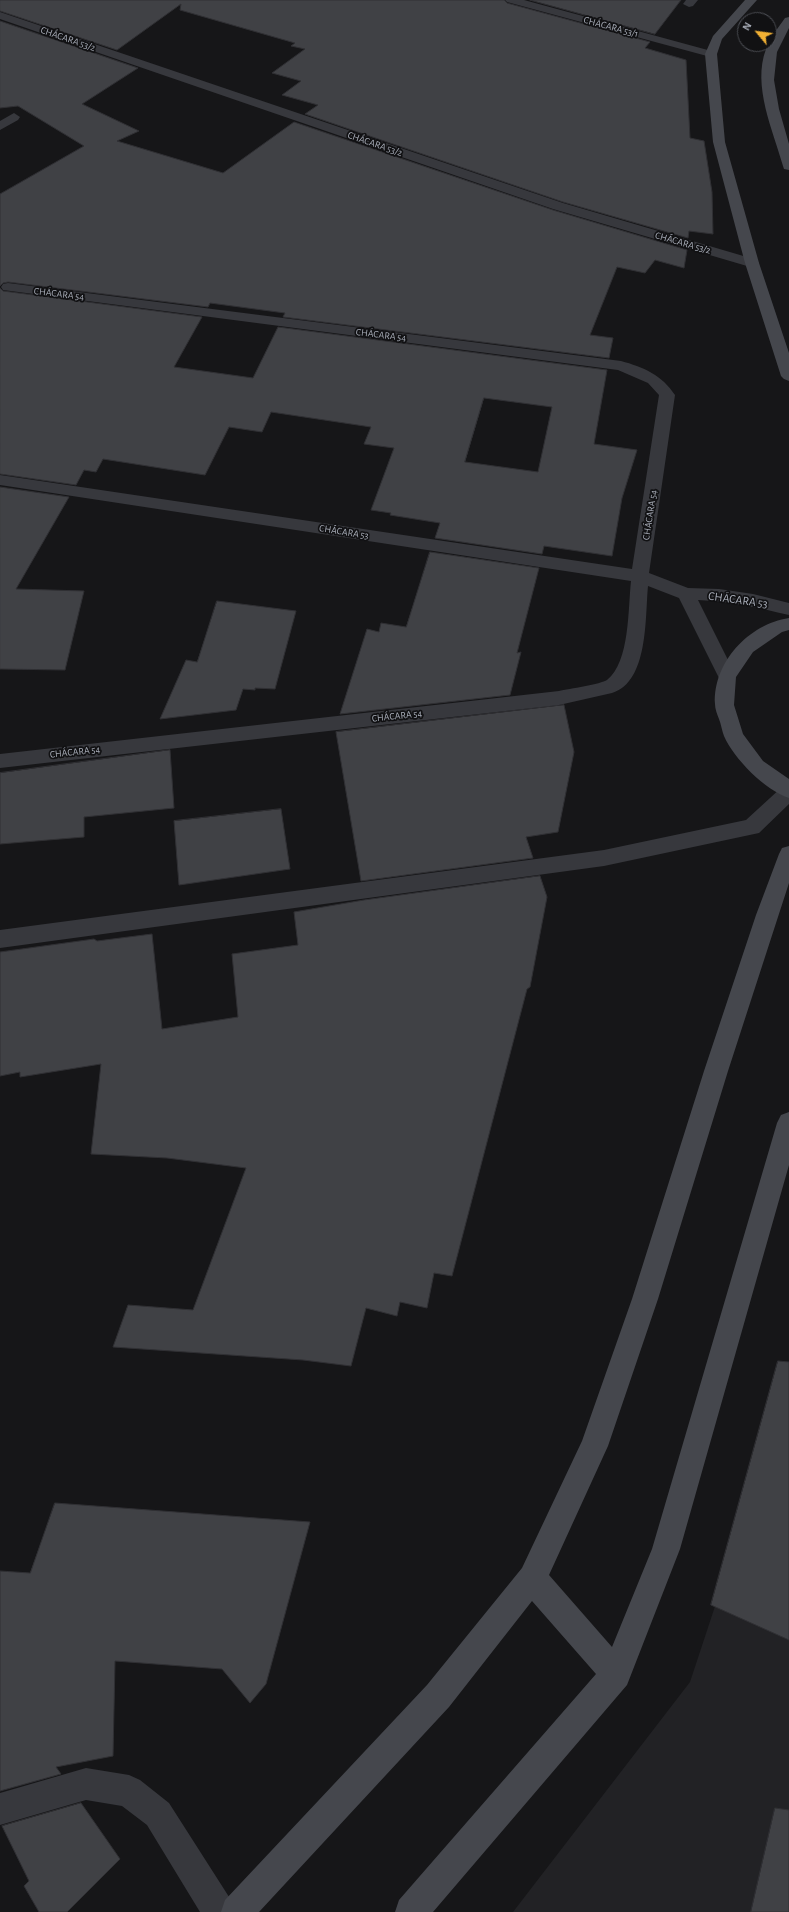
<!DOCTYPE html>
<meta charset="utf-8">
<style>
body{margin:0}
#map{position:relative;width:789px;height:1912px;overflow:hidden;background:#161618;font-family:"Alegreya Sans",sans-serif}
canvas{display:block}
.north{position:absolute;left:737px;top:12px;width:40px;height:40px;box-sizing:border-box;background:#111113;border:1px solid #4d4f55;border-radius:50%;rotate:299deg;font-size:11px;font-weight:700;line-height:16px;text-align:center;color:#a8adb8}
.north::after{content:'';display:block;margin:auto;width:14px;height:18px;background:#f2b134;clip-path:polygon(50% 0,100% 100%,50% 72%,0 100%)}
</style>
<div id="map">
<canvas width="789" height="1912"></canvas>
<div class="north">N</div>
</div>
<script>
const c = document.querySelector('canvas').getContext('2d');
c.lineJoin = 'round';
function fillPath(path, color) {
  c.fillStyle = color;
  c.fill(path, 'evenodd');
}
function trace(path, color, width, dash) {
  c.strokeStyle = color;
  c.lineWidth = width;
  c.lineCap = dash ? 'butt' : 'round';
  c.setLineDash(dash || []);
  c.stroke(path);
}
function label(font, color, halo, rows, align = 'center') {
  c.font = font + ' "Alegreya Sans",sans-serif';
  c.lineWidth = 3.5;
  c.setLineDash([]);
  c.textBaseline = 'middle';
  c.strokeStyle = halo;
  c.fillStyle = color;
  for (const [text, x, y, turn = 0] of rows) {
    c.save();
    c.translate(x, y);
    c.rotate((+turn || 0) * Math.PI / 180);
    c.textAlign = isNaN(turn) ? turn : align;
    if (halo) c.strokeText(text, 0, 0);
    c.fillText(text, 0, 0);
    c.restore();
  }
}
fillPath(new Path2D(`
 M789 1382V1912H513L690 1682Z`), '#222225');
const building = new Path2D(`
 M0 0H504L507 3 650 42 645 48 686 60 690 138 704 141 712 192 713 234 689 231 688 238 563 202 305 114 318 105 282 95 301 81 272 73 305 49 291 46 295 43 180 10 181 4 117 50 0 11Z
 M530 0H681L655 34Z
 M0 21 138 68 82 104 139 131 117 141 223 173 294 122 553 210 687 250 684 268 655 260 645 273 617 267 590 335 613 338 609 358 283 317 285 313 210 303 208 307 8 282 3 283 0 286V194L84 146 18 106 0 108Z
 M0 288 3 291 202 317 174 367 253 378 278 327 607 370 594 444 637 450 622 498 612 556 544 546 542 554 435 538 440 523 390 515 391 513 371 510 394 448 364 444 371 427 271 412 262 432 229 427 205 475 103 459 96 472 84 470 76 485 0 474ZM484 398 552 407 538 472 465 462Z
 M0 487 69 497 16 589 84 591 65 670 0 669Z
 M430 552 539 568 517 653 521 652 510 695 340 714 367 629 379 632 381 623 406 627Z
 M217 601 296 611 275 689 255 688V690L243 689 236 710 160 719 186 660 197 662Z
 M564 705 574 752 558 832 526 837 533 858 361 881 336 732Z
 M170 750 174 808 84 817V837L0 844V773Z
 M281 809 290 869 179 885 174 821Z
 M540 876 547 897 530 987 527 989 452 1276 434 1273 427 1308 400 1302 397 1316 366 1308 351 1366 303 1360 113 1347 128 1305 193 1310 246 1168 167 1158 91 1154 101 1064 20 1077V1072L0 1076V952L94 939 97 941 152 934 162 1029 238 1017 232 954 298 945 294 912 364 900Z
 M778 1361 789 1362V1640L711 1605Z
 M55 1503 310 1522 266 1684 250 1703 222 1669 115 1661 113 1756 56 1767 61 1774 0 1791V1571L30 1573Z
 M81 1803 120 1859 67 1912H39L24 1886 29 1881 2 1826Z
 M775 1808 789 1810V1912H751Z`);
fillPath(building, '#404145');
trace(building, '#303034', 1);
fillPath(new Path2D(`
 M686 0H698L693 6 689 7 683 4Z
 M86 1768 129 1775 140 1780 169 1803 231 1900 235 1912H200L147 1825 122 1806 86 1800 0 1825V1793Z`), '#37383d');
fillPath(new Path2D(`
 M505 0H524L715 52 717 54 711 58 707 56 507 2Z
 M0 12 563 203 757 260 759 263 757 266H747L553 209 0 19Z
 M14 113 20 117 18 120 0 130V121Z
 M8 283 621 361C643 367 662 375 675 395L649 573 688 588 719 589 753 594 789 603V615C759 608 729 601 698 600L736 676 734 681 727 683 720 681 718 676 679 598 648 586C645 616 649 682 612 693L559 705 0 768V754L559 691C569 689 601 684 607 680 630 662 628 608 631 581L0 485V475L632 569 659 395 648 383 618 370 3 290 1 287 3 284Z
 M789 784V804L759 833 604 866 0 948V930L604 850 746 820 782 787Z`), '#37383d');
fillPath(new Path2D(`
 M745 0H757L722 39 717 54 725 142 759 263 789 353V381L784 379 781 376 745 263 713 142 705 54 713 36Z
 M789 17V28L777 52 774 80 779 109 789 144V170L784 169 783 166C773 130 752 86 766 49 770 38 778 28 785 18Z
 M789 618V630L782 632 753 652 736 677 734 705 743 734 763 761 789 779V798C765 790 734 759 724 736 722 731 721 724 719 719 717 714 715 709 715 704 713 662 749 624 789 618Z
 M789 846V883L728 1071 658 1299 608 1446 549 1575 612 1647 652 1549 777 1123 781 1115 789 1112V1165L680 1549 627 1685 433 1912H395L399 1900 596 1674 532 1601 449 1707 259 1912H221L225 1900 427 1685 522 1568 582 1441 632 1299 704 1071 756 915 779 854 782 848Z`), '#45474d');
label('10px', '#a8adb8', '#111113', [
 ["CHÁCARA 53/1",611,27,15],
 ["CHÁCARA 53/2",68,39,19],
 ["CHÁCARA 53/2",375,144,19],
 ["CHÁCARA 53/2",683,243,16],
 ["CHÁCARA 54",59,294,7],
 ["CHÁCARA 54",381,335,7],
 ["CHÁCARA 54",650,515,-81],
 ["CHÁCARA 53",344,532,9],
 ["CHÁCARA 54",397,716,-6],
 ["CHÁCARA 54",75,752,-6]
]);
label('12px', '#a8adb8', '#111113', [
 ["CHÁCARA 53",738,600,8]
]);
</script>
